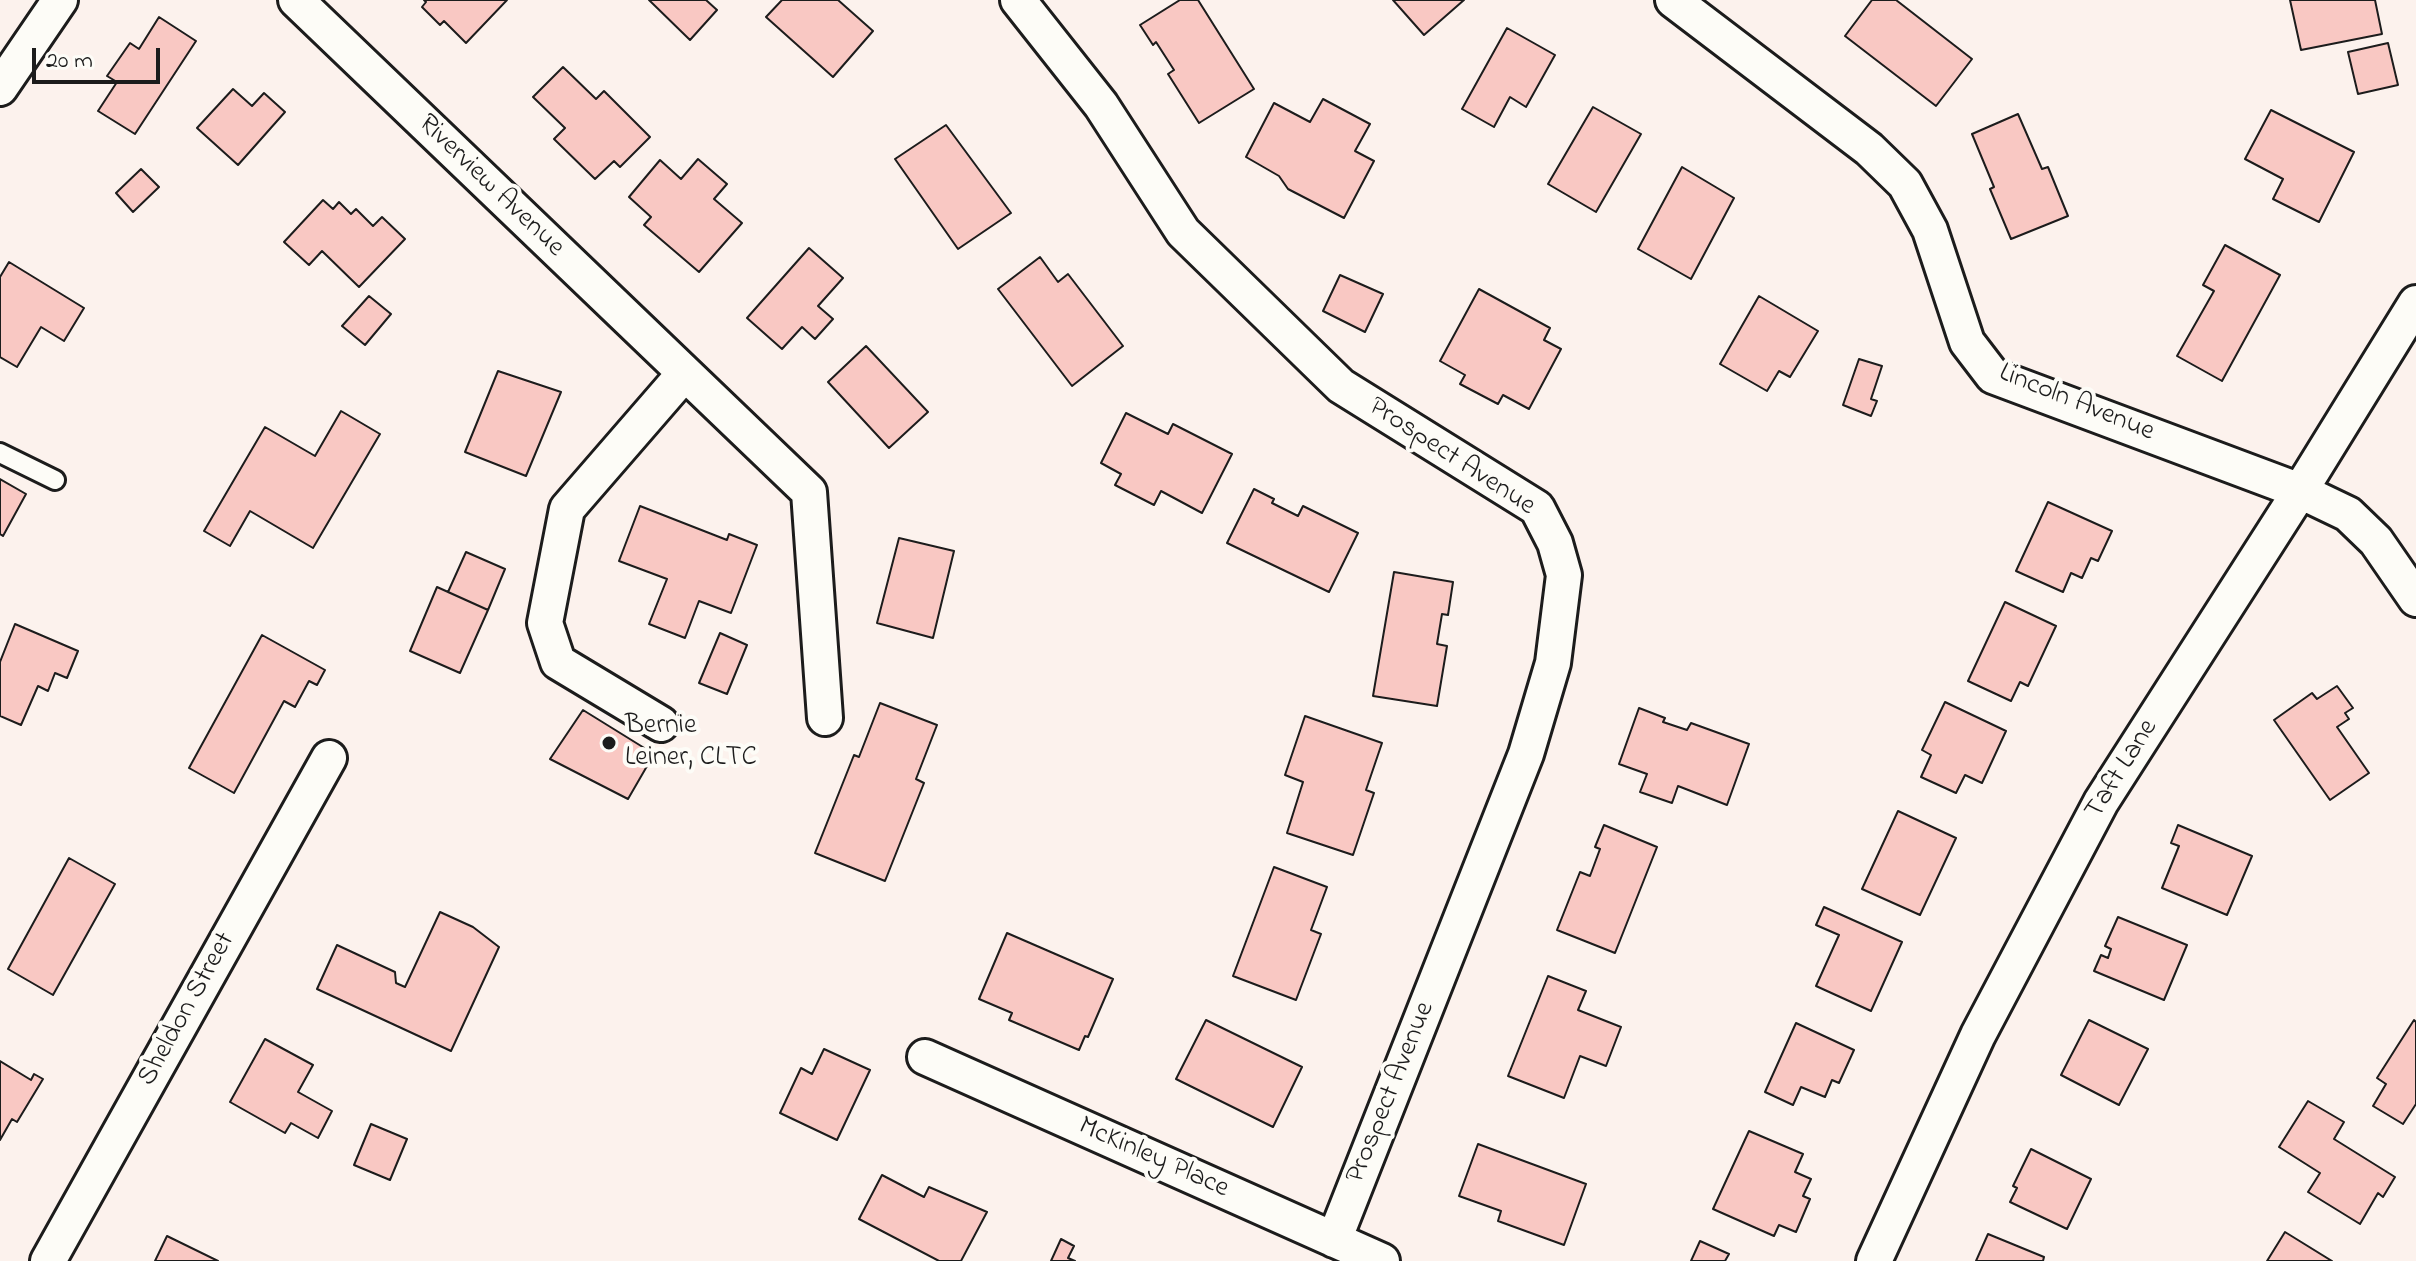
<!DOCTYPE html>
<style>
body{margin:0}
#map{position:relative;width:2416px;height:1261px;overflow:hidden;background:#fcf2ed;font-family:"Indie Flower",sans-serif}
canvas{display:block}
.scale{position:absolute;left:32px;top:48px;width:128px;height:36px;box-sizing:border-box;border:4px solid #1c1c1c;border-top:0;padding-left:10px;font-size:24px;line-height:28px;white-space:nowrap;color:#1c1c1c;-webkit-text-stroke:6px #fdfcf7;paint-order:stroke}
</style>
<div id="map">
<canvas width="2416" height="1261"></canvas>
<div class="scale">20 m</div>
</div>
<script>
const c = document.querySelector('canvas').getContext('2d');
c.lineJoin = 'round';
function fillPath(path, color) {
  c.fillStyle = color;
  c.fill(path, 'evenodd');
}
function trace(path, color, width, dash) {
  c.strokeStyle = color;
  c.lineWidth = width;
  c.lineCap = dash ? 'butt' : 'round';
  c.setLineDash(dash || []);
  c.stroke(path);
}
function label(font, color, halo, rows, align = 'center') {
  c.font = font + ' "Indie Flower",sans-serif';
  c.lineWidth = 8;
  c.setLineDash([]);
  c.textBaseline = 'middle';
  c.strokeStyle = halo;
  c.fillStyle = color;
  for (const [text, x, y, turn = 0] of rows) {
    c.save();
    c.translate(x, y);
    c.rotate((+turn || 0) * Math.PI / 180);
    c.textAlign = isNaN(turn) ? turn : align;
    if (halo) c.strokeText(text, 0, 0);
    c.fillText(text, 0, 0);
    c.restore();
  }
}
const building = new Path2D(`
 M424 0H507L466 43 444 21 440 25 422 7 426 2Z
 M649 0H706L717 10 690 40Z
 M782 0H838L873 31 833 77 766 17Z
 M1180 0H1198L1254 89 1199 123 1168 74 1174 70 1156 42 1153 45 1140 25Z
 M1393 0H1464L1424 35Z
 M1872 0H1896L1972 59 1936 106 1845 36Z
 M2290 0H2375L2382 34 2301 50Z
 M159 17 196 41 135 134 98 111 117 82 107 76 130 43 139 49Z
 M1507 28 1555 55 1526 107 1510 97 1494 127 1462 109Z
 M2388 43 2398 85 2358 94 2348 52Z
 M563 67 596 99 604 91 650 137 620 167 614 161 595 179 554 139 565 128 533 97Z
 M233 89 252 106 264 93 285 112 238 165 197 128Z
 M1323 99 1370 124 1355 151 1374 161 1344 218 1288 189 1279 176 1246 157 1274 103 1310 122Z
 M1593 107 1641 134 1596 212 1548 184Z
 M2271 110 2354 152 2319 222 2273 199 2283 179 2245 159Z
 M2018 114 2042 169 2048 167 2068 216 2011 239 1990 189 1994 187 1972 134Z
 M946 125 1011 213 958 249 895 159Z
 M698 159 727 184 714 199 742 223 699 272 644 225 651 217 629 197 660 160 681 179Z
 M1682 167 1734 198 1691 279 1638 249Z
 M141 169 159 187 133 212 116 193Z
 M323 200 333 209 339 202 351 214 356 209 373 226 382 217 405 239 359 287 322 251 309 265 284 242Z
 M2225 245 2280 275 2222 381 2177 356 2214 291 2203 285Z
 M809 248 843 278 818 306 833 319 815 339 802 327 782 349 747 318Z
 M1040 257 1058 282 1068 274 1123 346 1072 386 998 289Z
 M9 262 84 308 64 341 41 327 17 367 0 357V277Z
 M1340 275 1383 294 1365 332 1323 311Z
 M1479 289 1550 328 1544 340 1561 349 1529 409 1503 395 1498 404 1460 384 1465 375 1440 361Z
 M369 296 391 314 365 345 342 326Z
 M1759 296 1818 331 1790 377 1779 371 1767 391 1720 364Z
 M866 346 928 412 889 448 828 382Z
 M1859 359 1882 366 1871 399 1877 401 1871 416 1843 405Z
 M498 371 561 392 526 476 465 452Z
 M341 411 380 434 313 548 250 511 230 546 204 531 265 427 315 456Z
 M1126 413 1168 434 1173 424 1232 454 1202 513 1161 491 1154 505 1115 485 1121 474 1101 463Z
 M0 479 26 494 3 536 0 534Z
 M1254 489 1274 499 1272 503 1298 516 1303 506 1358 533 1329 592 1227 543Z
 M2048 502 2112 531 2098 561 2091 558 2082 578 2071 573 2063 592 2016 571Z
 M640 506 727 540 729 534 757 545 731 613 699 601 685 638 649 624 667 579 619 561Z
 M899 538 954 551 933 638 877 623Z
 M466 552 505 569 488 610 448 592Z
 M1394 572 1453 582 1448 615 1442 614 1437 644 1447 646 1437 706 1373 696Z
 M437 587 488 610 460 673 410 651Z
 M2005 602 2056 626 2028 686 2020 682 2011 701 1968 681Z
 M15 624 78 651 67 678 55 673 48 691 38 686 21 725 0 716V662Z
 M720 633 747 645 727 694 699 683Z
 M262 635 325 670 317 685 309 681 295 707 284 701 234 793 189 768Z
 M2337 686 2353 708 2345 713 2349 719 2337 727 2369 773 2330 800 2274 720 2312 693 2317 699Z
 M1945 702 2006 731 1982 783 1965 775 1956 793 1921 777 1931 755 1922 750Z
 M880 703 937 725 916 779 924 783 885 881 815 853 854 755 859 757Z
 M1639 708 1665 718 1663 722 1687 730 1691 723 1749 744 1727 805 1678 786 1672 803 1640 792 1647 774 1619 764Z
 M583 710 654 754 628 799 550 759Z
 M1305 716 1382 743 1366 790 1374 793 1353 855 1287 833 1303 782 1285 775Z
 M1898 811 1956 838 1920 915 1862 889Z
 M1604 825 1657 847 1615 953 1557 930 1580 872 1590 876 1600 849 1595 847Z
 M2178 825 2252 856 2227 915 2162 888 2179 846 2171 843Z
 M69 858 115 884 53 995 8 969Z
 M1274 867 1327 887 1311 930 1321 934 1296 1000 1233 976Z
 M1824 907 1902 942 1871 1011 1816 986 1839 935 1816 925Z
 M440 912 473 927 499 947 451 1051 317 989 337 945 395 972 396 983 405 987Z
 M2118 917 2187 945 2164 1000 2094 971 2101 955 2108 958 2111 949 2105 946Z
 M1007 933 1113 979 1088 1037 1085 1036 1079 1050 1009 1020 1012 1013 979 999Z
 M1548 976 1586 991 1578 1010 1621 1027 1606 1066 1580 1056 1564 1098 1508 1076Z
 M1206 1020 1302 1067 1273 1127 1176 1079Z
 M2089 1020 2148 1049 2119 1105 2061 1075Z
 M2414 1020 2416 1022V1104L2403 1124 2373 1106 2386 1084 2377 1078Z
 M1796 1023 1854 1050 1839 1083 1832 1080 1825 1097 1801 1087 1793 1105 1765 1092Z
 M265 1039 313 1065 298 1092 332 1111 318 1138 291 1123 285 1133 230 1102Z
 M824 1049 870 1070 837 1140 780 1113 801 1068 812 1074Z
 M0 1061 31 1080 34 1074 43 1079 17 1122 12 1119 0 1140Z
 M2308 1101 2344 1122 2334 1139 2395 1177 2383 1197 2378 1193 2360 1224 2308 1192 2320 1173 2279 1147Z
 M371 1124 407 1139 390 1180 354 1165Z
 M1749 1131 1803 1154 1795 1172 1811 1179 1803 1196 1810 1199 1796 1232 1779 1225 1774 1236 1713 1209Z
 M1478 1144 1586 1184 1564 1245 1498 1221 1501 1211 1459 1196Z
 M2031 1149 2091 1179 2067 1229 2010 1202 2017 1188 2013 1186Z
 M882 1175 924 1197 929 1187 987 1212 961 1261H939L859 1219Z
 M2285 1232 2332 1261H2267Z
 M1988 1234 2044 1257 2043 1261H1976Z
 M167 1236 218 1261H155Z
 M1061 1239 1074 1246 1068 1258 1075 1261H1051Z
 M1700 1241 1729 1254 1725 1261H1691Z`);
fillPath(building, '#f9c8c3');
trace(building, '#1c1c1c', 2);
const service = new Path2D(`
 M0 453 55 480`);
const minor = new Path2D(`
 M296 0 809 492 825 718
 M1018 0 1101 105 1183 232 1341 386 1537 508 1555 543 1564 575 1553 663 1526 754 1334 1240
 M1673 0 1869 149 1905 184 1930 230 1967 342 1993 376 2300 491 2348 514 2376 541 2416 599
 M0 88 60 0
 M661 724 558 662 545 623 567 509 684 374
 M925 1057 1382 1261
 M48 1261 329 758
 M1874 1261 1978 1035 2101 802 2300 491 2416 303`);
trace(service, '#1c1c1c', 24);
trace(minor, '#1c1c1c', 40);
trace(service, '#fdfcf7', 18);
trace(minor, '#fdfcf7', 34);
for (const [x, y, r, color] of [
 [609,743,8,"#1c1c1c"]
]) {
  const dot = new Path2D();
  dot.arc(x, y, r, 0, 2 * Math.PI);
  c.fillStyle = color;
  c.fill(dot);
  trace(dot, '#fdfcf7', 3);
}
label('28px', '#1c1c1c', '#fdfcf7', [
 ["Riverview Avenue",490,187,44],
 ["Lincoln Avenue",2076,404,22],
 ["Prospect Avenue",1451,458,33],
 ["Taft Lane",2123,770,-58],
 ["Sheldon Street",188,1010,-61],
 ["Prospect Avenue",1392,1093,-68],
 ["McKinley Place",1153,1159,24]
]);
label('28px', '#1c1c1c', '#fdfcf7', [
 ["Bernie",625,727],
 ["Leiner, CLTC",625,759]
], 'left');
</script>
